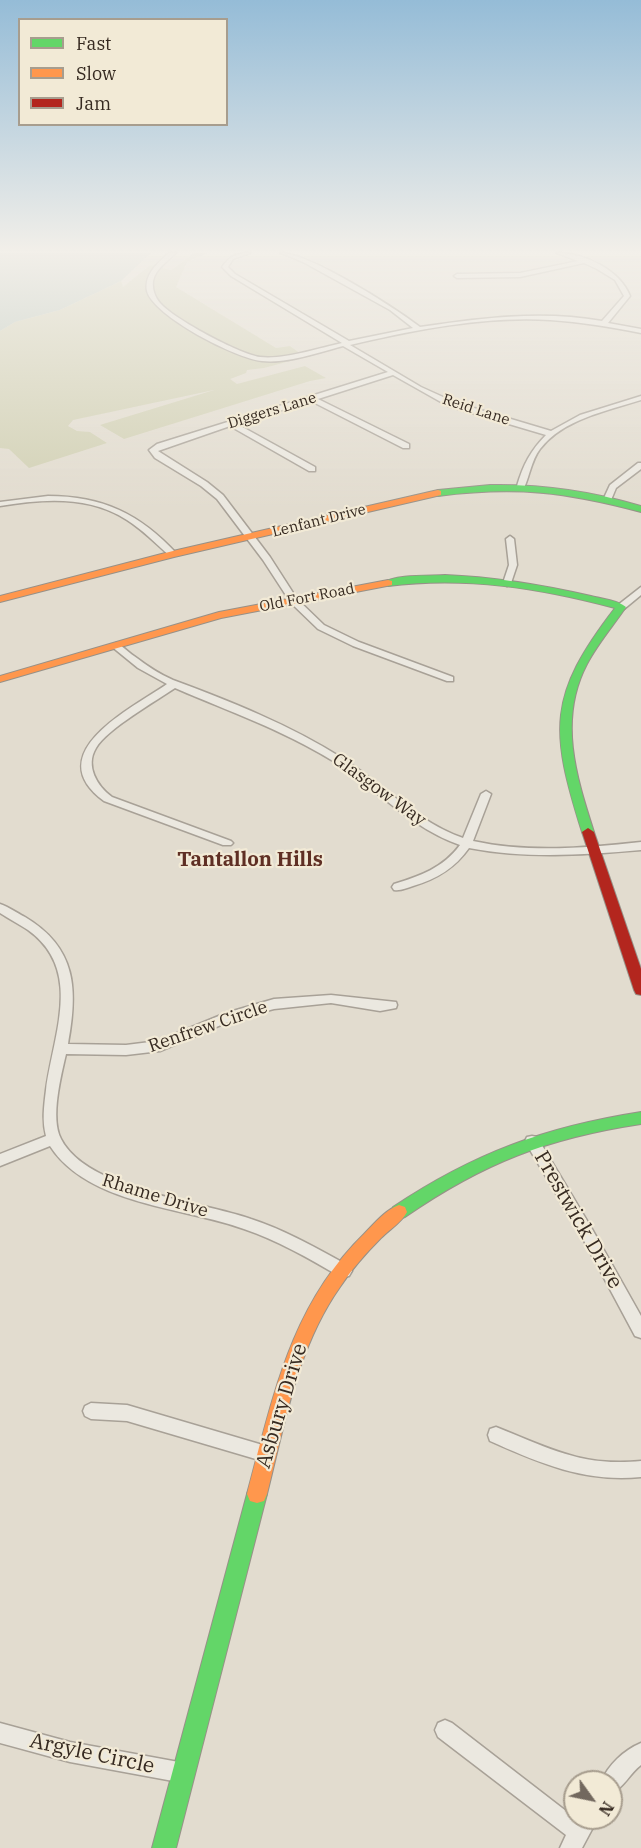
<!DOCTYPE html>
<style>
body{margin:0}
#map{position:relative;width:641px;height:1848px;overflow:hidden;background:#e2dccf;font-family:"IBM Plex Serif",serif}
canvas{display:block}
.legend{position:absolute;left:18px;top:18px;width:210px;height:108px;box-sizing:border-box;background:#f2ead6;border:2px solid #a79d8e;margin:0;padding:8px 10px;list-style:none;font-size:18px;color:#362a21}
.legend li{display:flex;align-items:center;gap:12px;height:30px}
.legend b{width:30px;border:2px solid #a79d8e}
.north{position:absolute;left:563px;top:1770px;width:60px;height:60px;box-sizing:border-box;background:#f2ead6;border:2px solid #a79d8e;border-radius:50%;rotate:123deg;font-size:16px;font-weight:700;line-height:24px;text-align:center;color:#362a21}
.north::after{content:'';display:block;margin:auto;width:21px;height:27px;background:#72685e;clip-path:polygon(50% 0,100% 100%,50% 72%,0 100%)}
</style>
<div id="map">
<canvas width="641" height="1848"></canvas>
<ul class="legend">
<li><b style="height:8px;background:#63d668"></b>Fast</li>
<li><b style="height:8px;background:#ff974d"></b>Slow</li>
<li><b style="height:8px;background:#b3261e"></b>Jam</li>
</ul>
<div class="north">N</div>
</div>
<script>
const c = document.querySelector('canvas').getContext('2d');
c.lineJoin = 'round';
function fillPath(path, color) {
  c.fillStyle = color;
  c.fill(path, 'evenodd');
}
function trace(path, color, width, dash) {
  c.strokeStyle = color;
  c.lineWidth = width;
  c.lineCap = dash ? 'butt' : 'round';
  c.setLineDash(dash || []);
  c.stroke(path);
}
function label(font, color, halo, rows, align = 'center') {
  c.font = font + ' "IBM Plex Serif",serif';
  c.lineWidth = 4.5;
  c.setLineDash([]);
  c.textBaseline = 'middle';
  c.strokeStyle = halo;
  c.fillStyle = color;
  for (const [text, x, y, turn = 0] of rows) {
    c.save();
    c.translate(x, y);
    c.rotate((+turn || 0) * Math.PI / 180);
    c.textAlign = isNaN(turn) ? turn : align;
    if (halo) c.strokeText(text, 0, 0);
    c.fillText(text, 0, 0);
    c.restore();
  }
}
fillPath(new Path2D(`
 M194 253H207L187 262 176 287 276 348 290 346 305 357 264 368 247 370 246 373 230 379 237 384 305 366 326 378 310 381 124 439 100 425 214 390 73 420 68 426 77 431 90 432 107 443 29 468 9 449 0 448V331L15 322 60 310 121 281 123 287 150 265 171 270Z`), '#d1d0b3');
fillPath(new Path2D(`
 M0 253H151L121 281 60 310 15 322 0 331Z`), '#b9c8be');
const street = new Path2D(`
 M169 253H176C168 261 155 269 153 281 152 289 155 297 160 303 174 319 239 354 260 357 283 360 319 348 342 343L231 276 222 267C230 256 236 253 250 253L233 259 228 267 235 274 349 341 413 328 390 310 303 262 281 253C310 253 395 308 420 327 480 318 542 310 602 321L624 296 615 280 597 269 584 263 520 277 457 278 454 276 457 274 520 273 578 261 557 253C585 253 620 270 630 296L608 323 641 329V333C611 327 581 322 550 320 483 316 415 330 350 345L421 387 454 402 551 431 580 415 641 396V400C607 411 563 419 540 449 531 461 530 475 524 488L517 486C523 465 531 450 546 435L448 406 393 375 318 399 409 444V448H403L311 401 237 424 315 467V471H309L230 426 158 451 207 482 223 495 270 557 297 599 324 625 359 642 453 677V681H447L353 646 318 629 291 603 263 560 217 499 201 486 155 458 149 450 157 444 388 372 343 346C320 352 286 364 262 361 237 359 153 316 147 291 144 274 158 263 169 253Z
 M638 463H641V469L616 488 611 500H605L604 498 610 485Z
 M48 496C103 496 140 514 177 554L170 556C156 544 143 530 127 520 89 495 42 499 0 506V502Z
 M510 536 514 539 517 565 511 583 507 586 503 583 509 565 506 539Z
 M641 587V595L624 609H618V605Z
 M116 643C123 646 128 652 134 656 146 665 159 674 173 680 230 701 290 725 342 758 383 784 417 822 463 838L481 794 486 791 491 794 473 841C528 853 585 848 641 842V850C584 855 526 859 469 848 455 868 437 879 413 886 406 888 401 891 394 890L392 887 394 884C420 876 443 868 460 845 411 828 377 789 333 761 283 730 228 711 175 688 156 701 107 729 96 748 85 766 97 786 112 797L231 841 233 843 231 845H223L104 801C39 753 131 709 167 684L138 668 111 646Z
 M0 904C9 907 17 913 25 917 77 948 78 990 68 1044L126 1045 158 1041 226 1013 274 999 331 995 396 1002 397 1005 396 1008 380 1011 331 1003 274 1009 235 1019 160 1051 126 1055 66 1054C61 1076 50 1118 61 1139 87 1190 200 1201 251 1219 285 1230 318 1249 349 1266L352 1271 349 1276 344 1277 339 1276C308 1258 277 1240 244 1229 184 1207 88 1205 50 1146L0 1166V1154L46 1136C42 1121 44 1106 46 1090 53 1035 84 970 28 930 19 924 9 919 0 913Z
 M532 1136 537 1137 592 1229 641 1316V1338L635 1336 582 1237 527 1145 525 1141 527 1137Z
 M91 1403 127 1405 266 1446 272 1448 274 1454 272 1460 266 1462 127 1421 91 1419 85 1416 83 1411 85 1406Z
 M496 1427C549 1448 582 1467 641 1461V1477C586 1483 539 1463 490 1441L488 1435 490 1429Z
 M445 1720 452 1723 575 1818H598L582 1848H560L566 1835 438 1737 435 1730 438 1723Z
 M0 1723 70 1742 184 1763 191 1766 194 1773 191 1780 184 1783 70 1762 0 1743Z
 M641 1743V1765C630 1773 624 1788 611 1793V1782H601C608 1765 624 1750 641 1743Z`);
const fast = new Path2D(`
 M490 485C542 484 591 491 641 506V512C566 492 516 486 438 496L433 493 438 490Z
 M445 575C495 577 543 585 591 596 602 599 618 600 626 607 613 626 598 643 587 664 558 719 576 776 594 832L592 835H584L582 832C550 730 547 696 615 608 540 588 465 576 388 586L383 583C395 574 429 576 445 575Z
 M641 1112V1124C548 1138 483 1163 405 1217L399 1219 393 1217 391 1212 393 1207C474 1153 545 1127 641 1112Z
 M257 1485 264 1487 267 1494 176 1848H152L247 1494 250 1487Z`);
const slow = new Path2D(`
 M438 490 441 491V495L174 557 0 602V596L173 551Z
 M388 580 392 581V585L221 618 0 682V676L219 612Z
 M399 1205 405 1207 407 1212C402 1222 390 1229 381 1238 366 1253 352 1269 340 1287 297 1348 285 1423 267 1494L264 1501 257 1503 250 1501 247 1494C273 1398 290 1306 364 1234 374 1224 385 1210 399 1205Z`);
const jam = new Path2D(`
 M588 828 594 832 641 969V995L636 994 634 990 582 832Z`);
trace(street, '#a8a197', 3);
trace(fast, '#979188', 2);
trace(slow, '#979188', 2);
trace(jam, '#979188', 2);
fillPath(street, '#ebe8e0');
fillPath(fast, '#63d668');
fillPath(slow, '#ff974d');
fillPath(jam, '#b3261e');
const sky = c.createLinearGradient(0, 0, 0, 512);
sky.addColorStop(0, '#95bcd7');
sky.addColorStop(0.49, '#f2efe9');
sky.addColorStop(1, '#f2efe900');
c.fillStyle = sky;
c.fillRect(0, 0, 641, 512);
label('15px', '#362a21', '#f2ead6', [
 ["Reid Lane",476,410,18],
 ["Diggers Lane",272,411,-17],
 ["Lenfant Drive",319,521,-14],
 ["Old Fort Road",307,598,-11]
]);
label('18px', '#362a21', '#f2ead6', [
 ["Glasgow Way",379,790,36],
 ["Renfrew Circle",208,1027,-19],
 ["Rhame Drive",155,1196,17]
]);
label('bold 20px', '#5f2f24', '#f2ead6', [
 ["Tantallon Hills",250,860]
]);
label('21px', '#362a21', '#f2ead6', [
 ["Prestwick Drive",578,1220,60],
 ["Asbury Drive",282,1406,-73],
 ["Argyle Circle",92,1754,12]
]);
</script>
